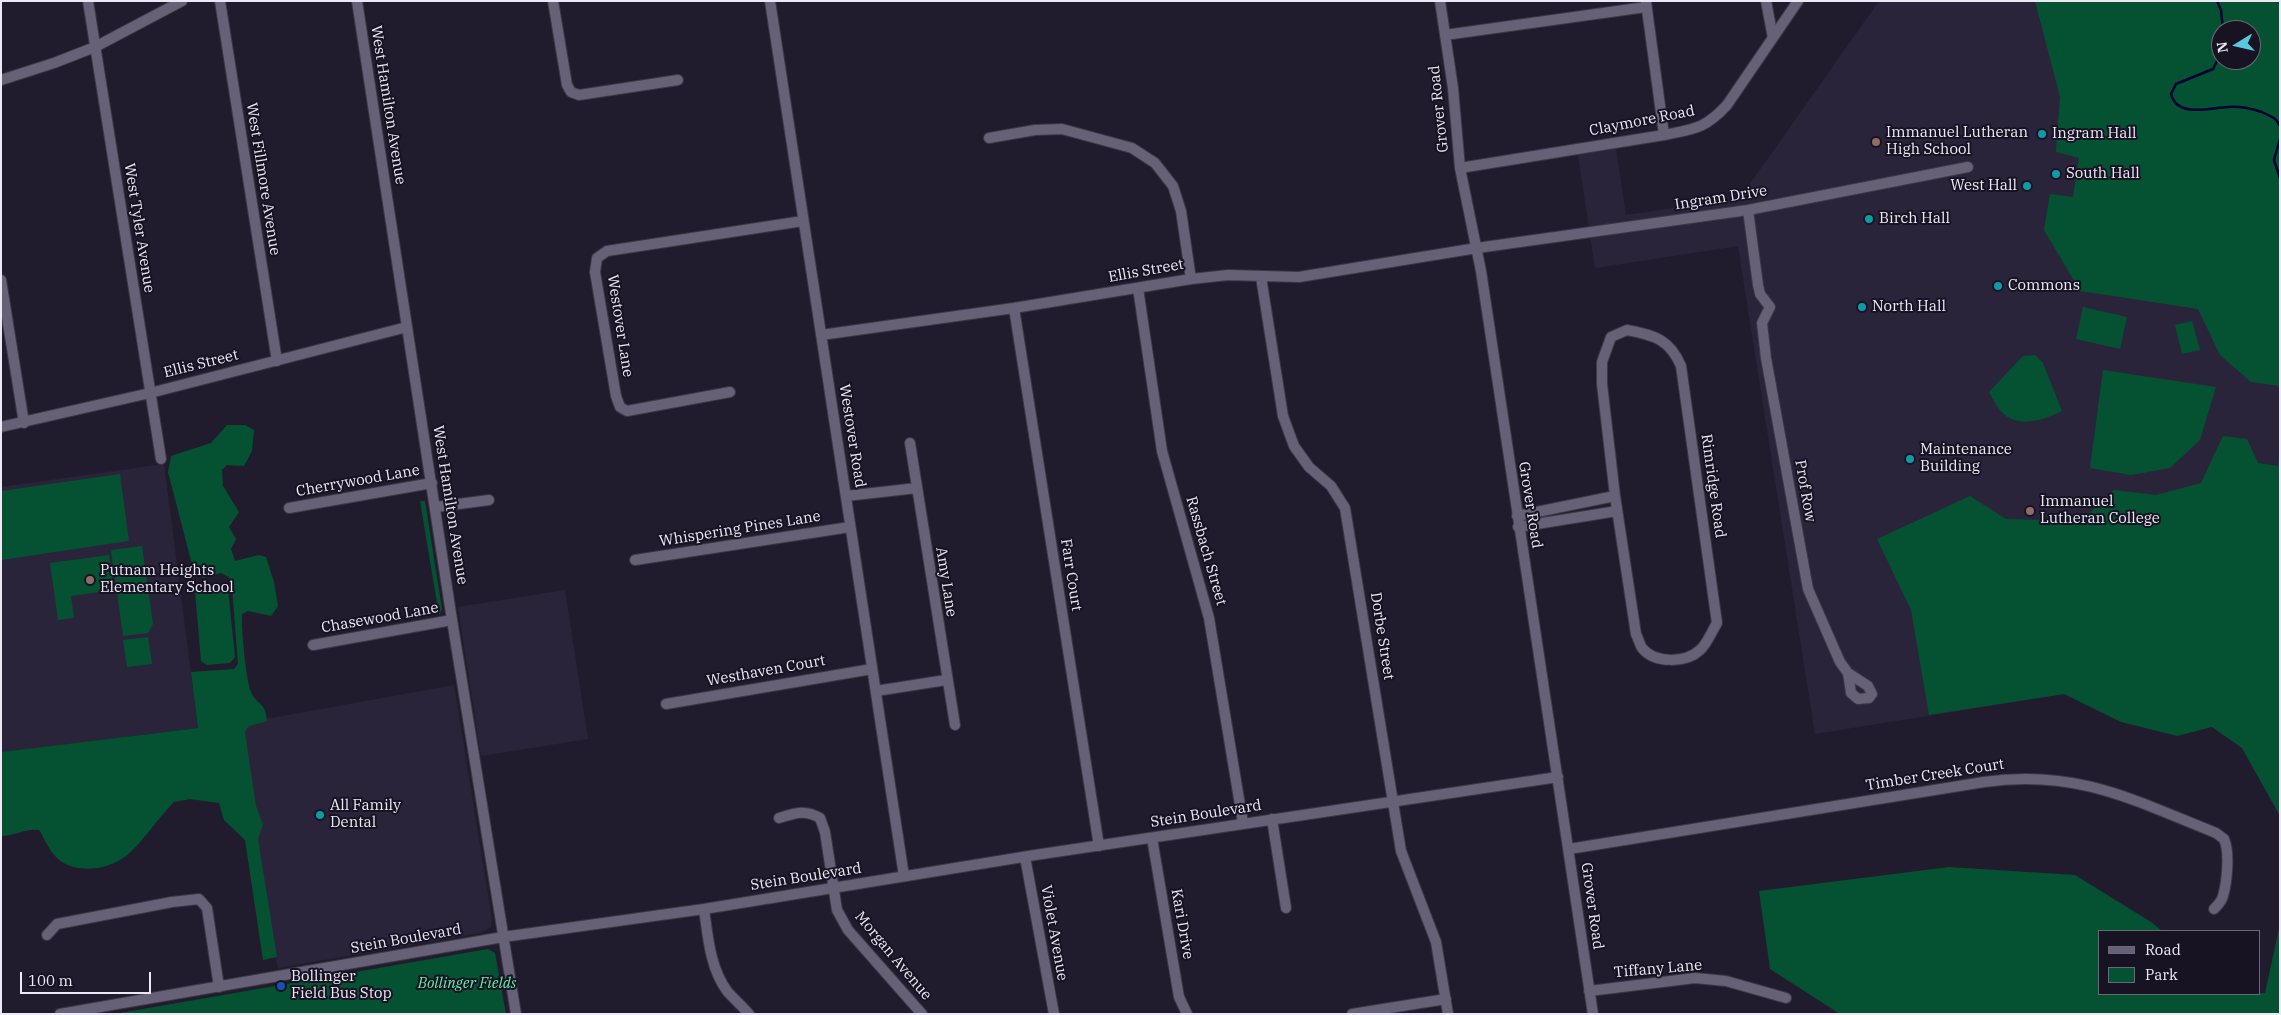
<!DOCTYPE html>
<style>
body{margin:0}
#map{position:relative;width:2281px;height:1015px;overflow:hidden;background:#211c2d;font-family:"IBM Plex Serif",serif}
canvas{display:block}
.frame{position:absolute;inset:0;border:2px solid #ebe9f5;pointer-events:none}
.legend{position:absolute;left:2098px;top:930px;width:162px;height:65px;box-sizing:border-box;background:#171323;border:1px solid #6c6977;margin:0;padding:6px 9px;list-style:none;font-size:15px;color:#ebe9f5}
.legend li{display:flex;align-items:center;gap:10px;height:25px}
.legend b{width:25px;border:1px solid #6c6977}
.north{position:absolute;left:2211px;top:20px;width:50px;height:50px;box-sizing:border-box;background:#171323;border:1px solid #6c6977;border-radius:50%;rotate:261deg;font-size:14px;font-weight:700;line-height:20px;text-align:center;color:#ebe9f5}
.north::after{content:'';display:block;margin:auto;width:18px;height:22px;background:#56c9e0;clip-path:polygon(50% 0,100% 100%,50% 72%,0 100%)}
.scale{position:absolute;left:20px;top:972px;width:131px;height:22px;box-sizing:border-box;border:2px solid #ebe9f5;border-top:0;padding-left:6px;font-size:15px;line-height:18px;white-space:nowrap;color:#ebe9f5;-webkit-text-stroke:4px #171323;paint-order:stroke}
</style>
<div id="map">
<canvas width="2281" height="1015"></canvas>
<div class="frame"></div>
<ul class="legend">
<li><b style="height:6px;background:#666176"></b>Road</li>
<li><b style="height:14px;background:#045232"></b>Park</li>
</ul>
<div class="north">N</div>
<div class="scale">100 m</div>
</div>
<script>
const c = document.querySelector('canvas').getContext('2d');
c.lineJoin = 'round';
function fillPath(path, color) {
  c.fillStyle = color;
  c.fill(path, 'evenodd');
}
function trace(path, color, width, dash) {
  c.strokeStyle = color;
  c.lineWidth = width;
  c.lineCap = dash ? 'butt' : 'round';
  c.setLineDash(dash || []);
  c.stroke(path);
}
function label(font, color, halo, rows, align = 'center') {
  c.font = font + ' "IBM Plex Serif",serif';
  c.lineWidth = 4;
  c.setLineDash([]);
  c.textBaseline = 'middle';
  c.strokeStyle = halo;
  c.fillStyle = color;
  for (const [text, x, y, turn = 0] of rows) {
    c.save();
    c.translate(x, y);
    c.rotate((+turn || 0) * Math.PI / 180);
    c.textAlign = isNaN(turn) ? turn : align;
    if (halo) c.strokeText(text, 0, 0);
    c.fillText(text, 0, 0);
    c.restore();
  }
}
fillPath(new Path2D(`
 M1879 1H2280V656L2064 694 1815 734 1738 246 1595 268 1578 155 1616 149 1626 215 1740 198ZM2221 30H2251V60H2221Z
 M164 464 198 728 1 752V487Z
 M565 590 588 739 481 756 458 607Z
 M454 685 492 919 491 927 480 933 278 968 233 725Z`), '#2a243b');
fillPath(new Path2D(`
 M2035 1H2280V386L2251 382 2220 355 2198 309 2080 291 2044 230 2050 194 2073 197 2079 158 2056 152 2060 97ZM2221 30H2251V60H2221Z
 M2083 307 2127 317 2120 349 2076 339Z
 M2192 321 2200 350 2182 354 2175 325Z
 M2035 355 2043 363 2062 411C2046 419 2022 428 2005 415 1998 410 1993 399 1989 392L2023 356Z
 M2103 370 2216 387 2200 440 2170 468 2131 475 2090 468Z
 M227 425H245L254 430 252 451 244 466 227 465 222 470 223 486 239 512 229 527 236 539 231 549 235 561 259 555 266 557 274 582 278 606 271 616 248 611 242 614C241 626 246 681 251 692 257 706 265 700 267 721L249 726 245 732 256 806 263 825 258 839 277 957 263 960 245 840 224 820 219 803 190 799 174 802C157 819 144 841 126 856 107 871 72 875 55 856 48 848 44 838 39 830 25 828 15 836 1 836V752L198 728 191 672 234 669 238 664 232 587 229 577 221 573 203 578 194 572 168 472 171 456 211 443Z
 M2223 436 2247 439 2258 463 2278 466 2280 445V816L2242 748 2212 727 2177 736 2121 722 2064 694 1929 715 1911 610 1877 539 1970 496 2006 519 2081 521 2114 490 2156 495 2201 483Z
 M120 474 129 541 1 560V491Z
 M420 501H425L442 609 439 615Z
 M142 546 153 624 148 633 123 636 111 550Z
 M109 555 114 590 71 596 74 618 58 620 50 563Z
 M222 584 228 589 235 657 230 663 207 665 201 661 195 591 199 586Z
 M148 637 152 664 127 667 123 640Z
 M1949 867 2075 875 2151 922 2162 931H2100V994L2265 993 2280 924V1014H1840L1770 969 1759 891Z
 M488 949 495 953 506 1014H114Z`), '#045232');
trace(new Path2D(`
 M2217 1 2221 10 2223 30
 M2221 53 2213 69 2176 84 2171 94C2177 118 2209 108 2227 107 2239 106 2250 108 2262 112 2270 116 2276 117 2280 126
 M2280 139 2274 160 2280 178`), '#000135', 2.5);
const minor = new Path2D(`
 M88 1 161 459
 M220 1 277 361
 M357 1 452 620 516 1014
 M553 1 567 85 571 92 579 95 678 80
 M770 1 904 876
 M1440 1 1453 88 1460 168 1481 271 1593 1014
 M1766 1 1773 38
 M1646 2 1664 135
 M1445 35 1646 7
 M1 80 54 63 95 47 182 1
 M989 138 1035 130 1062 129 1132 148 1155 163 1173 186 1181 211 1191 279
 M1460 168 1664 135C1694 129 1705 129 1727 105L1798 1
 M1748 210 1758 285 1760 294 1770 307 1762 323 1766 358 1808 589 1840 662 1848 673 1868 686 1872 694 1869 698 1858 699 1851 693 1848 673
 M1261 277 1283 416 1294 446 1309 467 1331 486 1345 508 1401 851 1436 942 1448 1014
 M1 280 24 423
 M1138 288 1162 451 1209 618 1243 823
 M1014 308 1099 846
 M1627 330C1655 335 1670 340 1681 366L1717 623C1712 631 1707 644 1700 650 1686 663 1655 664 1642 648 1640 645 1638 638 1636 634L1615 496 1602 384V362L1611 337Z
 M821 335 1014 308 1191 279 1228 275 1299 277 1477 248 1748 210 1968 167
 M730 392 627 411 620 407 616 396 595 272 597 258 607 251 803 221
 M1 427 150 393 407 327
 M910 443 955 725
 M846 496 917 488
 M436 507 489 500
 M289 508 432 483
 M1517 516 1615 496
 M1518 527 1617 511
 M635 560 850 527
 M313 645 452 620
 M876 691 946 680
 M666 704 872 669
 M779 818C795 813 805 809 820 818L825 832 837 910 848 930 922 1014
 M1272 819 1286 908
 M1152 838 1179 997 1187 1014
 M1569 849 1984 782C2077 769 2133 800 2216 833L2224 839C2230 852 2227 882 2223 896 2222 901 2218 905 2214 909
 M1025 857 1054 1014
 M704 909C708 937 710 968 727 991 734 999 742 1006 749 1014
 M47 935 57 924 172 902 199 899 207 908 219 987
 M1589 991 1695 978 1726 981 1786 998
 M60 1014 503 937 704 909 1035 855 1558 777
 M1352 1014 1446 999`);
trace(minor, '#3c3846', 12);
trace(minor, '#666176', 10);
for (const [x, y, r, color] of [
 [2042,134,5,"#0f9aa8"],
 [1876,142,5,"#8d6e63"],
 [2056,174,5,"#0f9aa8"],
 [2027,186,5,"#0f9aa8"],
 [1869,219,5,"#0f9aa8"],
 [1998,286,5,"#0f9aa8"],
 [1862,307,5,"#0f9aa8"],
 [1910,459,5,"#0f9aa8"],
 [2030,511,5,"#8d6e63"],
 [90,580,5,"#8d6e63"],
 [320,815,5,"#0f9aa8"],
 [281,986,5,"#1a4fb4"]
]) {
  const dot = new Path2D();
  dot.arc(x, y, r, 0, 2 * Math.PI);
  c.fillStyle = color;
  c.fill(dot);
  trace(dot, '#171323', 2);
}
label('15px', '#ebe9f5', '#171323', [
 ["West Hamilton Avenue",388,105,81],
 ["Grover Road",1439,109,-96],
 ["Claymore Road",1642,121,-11],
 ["West Fillmore Avenue",263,179,81],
 ["Ingram Drive",1721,198,-9],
 ["West Tyler Avenue",139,228,81],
 ["Ellis Street",1146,271,-10],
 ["Westover Lane",620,326,81],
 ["Ellis Street",201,364,-14],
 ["Westover Road",852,436,81],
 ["Cherrywood Lane",358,481,-10],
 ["Rimridge Road",1713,486,82],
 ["Prof Row",1805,491,80],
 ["West Hamilton Avenue",450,505,81],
 ["Grover Road",1530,505,81],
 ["Whispering Pines Lane",740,529,-9],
 ["Rassbach Street",1206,551,74],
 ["Farr Court",1071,575,81],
 ["Amy Lane",946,582,81],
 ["Chasewood Lane",380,618,-10],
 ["Dorbe Street",1382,636,81],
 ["Westhaven Court",766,671,-10],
 ["Timber Creek Court",1935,775,-9],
 ["Stein Boulevard",1206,814,-9],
 ["Stein Boulevard",806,877,-9],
 ["Grover Road",1592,906,82],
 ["Kari Drive",1182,924,80],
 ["Violet Avenue",1054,933,80],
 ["Stein Boulevard",406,939,-10],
 ["Morgan Avenue",893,956,50],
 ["Tiffany Lane",1658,969,-5]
]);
label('15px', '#ebe9f5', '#171323', [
 ["Immanuel Lutheran",1886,133],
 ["High School",1886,150],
 ["Ingram Hall",2052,134],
 ["South Hall",2066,174],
 ["West Hall",2017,186,"right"],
 ["Birch Hall",1879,219],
 ["Commons",2008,286],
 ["North Hall",1872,307],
 ["Maintenance",1920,450],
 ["Building",1920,467],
 ["Immanuel",2040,502],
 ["Lutheran College",2040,519],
 ["Putnam Heights",100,571],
 ["Elementary School",100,588],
 ["All Family",330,806],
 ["Dental",330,823],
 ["Bollinger",291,977],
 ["Field Bus Stop",291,994]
], 'left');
label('italic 15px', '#64eca7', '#171323', [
 ["Bollinger Fields",467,984]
]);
</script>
